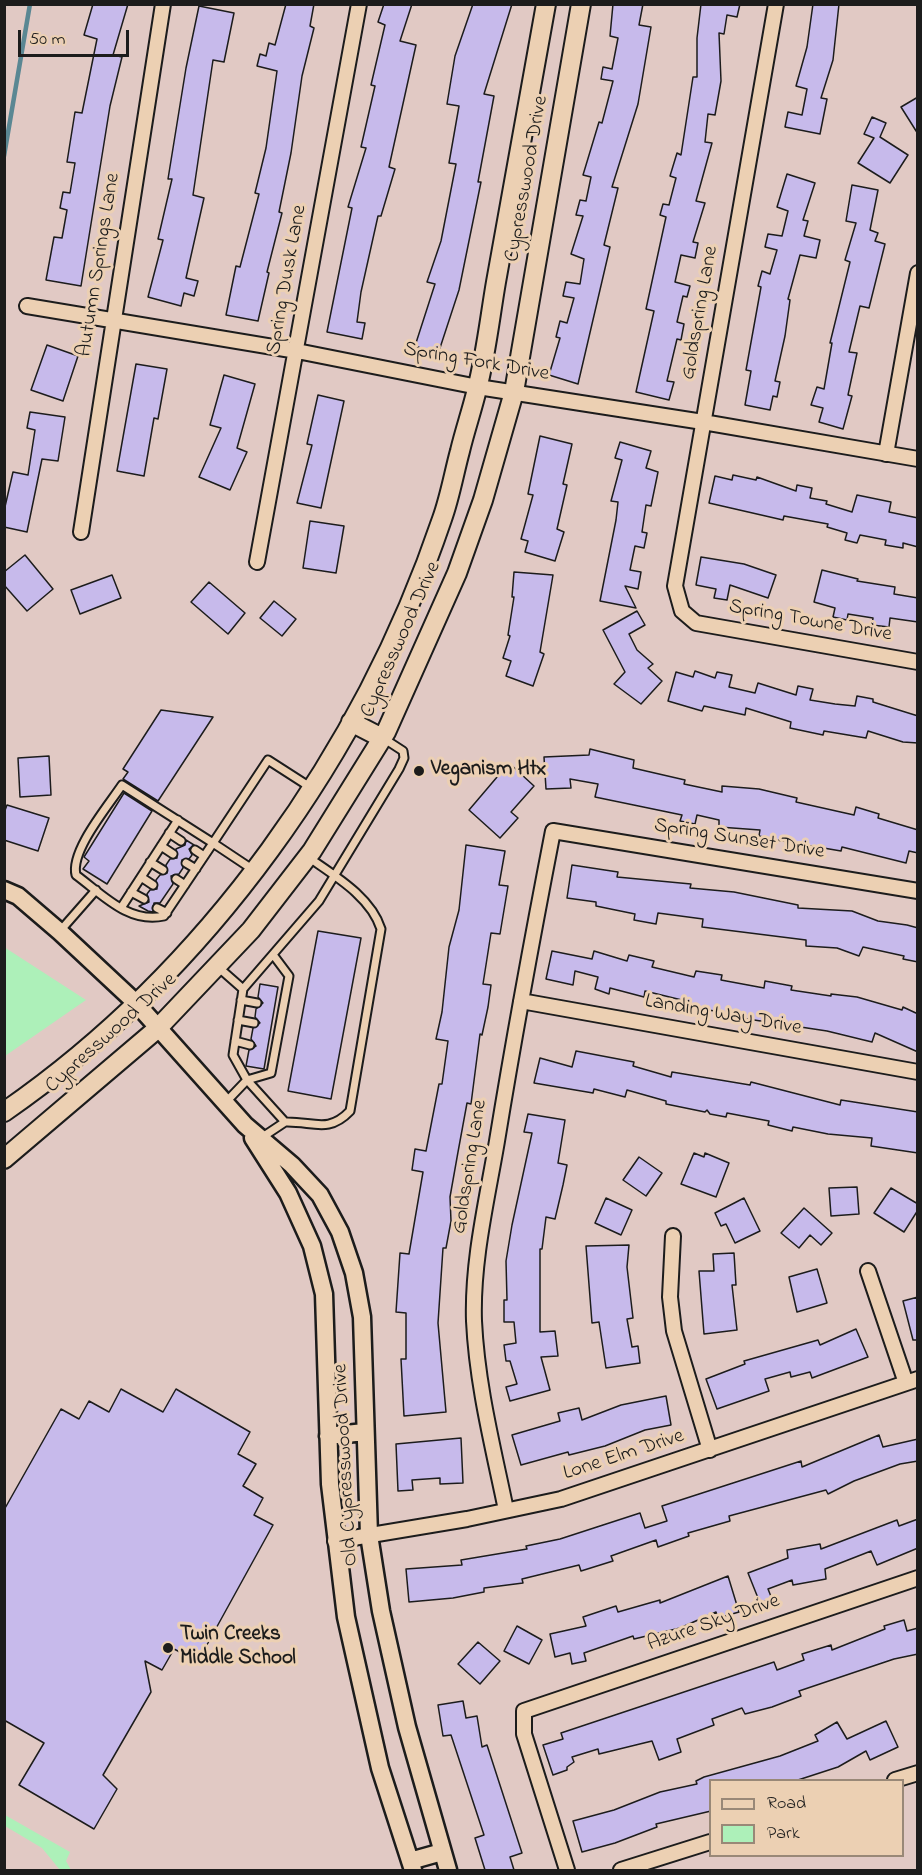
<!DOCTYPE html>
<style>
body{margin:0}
#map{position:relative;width:922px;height:1875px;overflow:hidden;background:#e1c9c4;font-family:"Indie Flower",sans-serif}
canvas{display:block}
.frame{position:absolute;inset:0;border:6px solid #1c1c1c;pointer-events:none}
.legend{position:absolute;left:709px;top:1779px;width:195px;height:78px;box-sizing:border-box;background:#ecd0b3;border:2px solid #987;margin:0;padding:8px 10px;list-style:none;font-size:18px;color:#1c1c1c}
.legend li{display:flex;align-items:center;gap:12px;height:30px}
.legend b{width:30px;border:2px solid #987}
.scale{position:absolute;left:18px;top:30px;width:111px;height:27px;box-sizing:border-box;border:3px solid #1c1c1c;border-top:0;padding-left:8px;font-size:18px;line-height:21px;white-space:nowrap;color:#1c1c1c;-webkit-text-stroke:4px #ecd0b3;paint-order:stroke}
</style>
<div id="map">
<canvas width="922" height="1875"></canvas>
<div class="frame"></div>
<ul class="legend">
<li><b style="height:8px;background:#ecd0b3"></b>Road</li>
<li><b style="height:16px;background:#adf0b9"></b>Park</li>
</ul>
<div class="scale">50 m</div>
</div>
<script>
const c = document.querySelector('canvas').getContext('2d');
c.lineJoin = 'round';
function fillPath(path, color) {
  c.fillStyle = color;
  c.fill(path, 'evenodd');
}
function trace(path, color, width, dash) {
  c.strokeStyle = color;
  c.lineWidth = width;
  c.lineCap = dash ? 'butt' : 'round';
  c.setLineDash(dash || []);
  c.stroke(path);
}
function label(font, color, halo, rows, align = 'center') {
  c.font = font + ' "Indie Flower",sans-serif';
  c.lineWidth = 6;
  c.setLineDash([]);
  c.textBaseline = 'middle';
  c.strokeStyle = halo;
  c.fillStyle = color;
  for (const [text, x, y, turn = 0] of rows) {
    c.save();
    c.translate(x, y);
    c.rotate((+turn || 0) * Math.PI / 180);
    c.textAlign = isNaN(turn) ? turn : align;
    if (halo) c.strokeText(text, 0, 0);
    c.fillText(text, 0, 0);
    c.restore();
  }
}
fillPath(new Path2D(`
 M4 947 86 1000 5 1056H4Z
 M5 1815 70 1852 66 1861 71 1870H60L42 1848 5 1826Z`), '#adf0b9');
trace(new Path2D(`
 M4 156 30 4`), '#5a8793', 4.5);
const building = new Path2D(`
 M93 4H128L113 55 122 57 110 106 81 286 46 280 54 237 62 238 67 210 60 208 63 192 70 193 75 163 67 162 75 112 82 113 97 39 84 35Z
 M286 4H314L310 26 314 28 302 76 291 153 279 212 282 213 267 272 269 273 258 321 226 315 236 266 240 267 259 194 255 193 266 148 277 71 257 66 260 54 266 56 269 43 275 45Z
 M384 4H412L400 41 416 45 389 167 395 169 381 216H378L361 292 357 322 365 323 362 339 327 332 352 208 348 207 366 148 361 147 375 86 371 85 385 25 378 22Z
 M473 4H512L484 94 494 96 478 182H481L459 290 438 354 415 346 435 284 427 282 441 241 456 164 449 163 459 106 447 104 455 56Z
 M613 4H643L639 25 651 27 638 104 612 187 618 188 604 245 610 247 578 384 549 375 560 338 556 337 560 321 567 323 574 298 563 296 566 282 580 284 584 259 571 254 583 216 576 215 580 200 586 201 591 177 583 175 599 122 602 123 613 81 601 79 603 67 612 69 618 38 610 36Z
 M701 4H740L737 17 727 15 724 34 719 33 721 81 715 115 708 114 705 142 712 143 696 201 705 203 693 242 698 243 695 258 681 255 675 282 690 286 687 297 683 296 677 322 684 324 681 340 677 339 667 381 674 382 669 400 636 392 654 311 646 309 666 217 660 215 663 204 669 205 676 178 670 176 677 153 681 155 693 77H697V38Z
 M813 4H839L833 60 821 98 827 99 820 134 785 127 788 112 802 115 807 89 796 86 807 47Z
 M199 6 234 13 224 62 213 60 193 195 204 198 186 278 198 281 194 296 184 293 181 306 148 297 163 240 158 239 172 179H168L186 68Z
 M918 97V134L901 107Z
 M872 117 886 123 880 137 908 155 890 183 858 163 874 138 864 134Z
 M787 174 815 183 803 220 808 221 804 236 820 240 816 258 800 255 788 299 790 300 785 336 775 381 780 382 777 397 773 396 770 410 745 405 751 371 746 370 761 287 758 286 762 271 770 274 777 250 765 247 768 234 782 236 788 211 777 207Z
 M852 185 878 190 870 230 878 233 875 241 885 244 869 308 860 306 849 352 857 353 848 395 852 396 843 429 819 422 823 408 811 405 817 387 824 389 832 343H830L850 262 845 260 856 223 846 221Z
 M47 345 78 356 63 401 31 390Z
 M136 364 167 369 158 419 154 418 144 476 117 471Z
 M224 375 255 384 237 448 247 452 230 490 199 477 221 428 210 425Z
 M318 395 344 401 321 508 297 503 312 445 307 444Z
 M30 412 65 417 58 461 42 459 27 532 4 527V511L13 472 28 475 35 430 27 428Z
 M540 436 572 444 563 484 567 485 557 529 564 532 555 561 525 552 528 541 521 539 533 495 528 494Z
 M620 442 651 451 646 468 658 472 651 506 646 505 642 532 647 533 644 548 635 546 630 570 641 572 638 589 625 586 636 608 600 601 616 520 618 502 611 501 622 460 615 458Z
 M733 475 756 480 757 477 796 491 797 485 812 488 810 498 827 501 826 504 852 512 857 495 891 502 889 512 918 518V547L903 543V548L885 545 886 540 860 535 857 543 845 540 847 533 827 527 828 524 784 516 783 520 709 503 715 476 732 480Z
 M310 521 344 526 336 573 303 568Z
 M25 555 53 589 27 611 4 585V572Z
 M701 557 744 564 776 575 768 598 730 585 727 600 714 598 716 589 696 585Z
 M822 570 858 579 857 581 895 587 894 594 918 598V622L890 618 889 627 872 625 873 618 848 614 847 620 833 617 835 608 814 602Z
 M514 572 553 575 540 652 544 654 533 686 506 676 511 661 503 658 510 636 508 635 514 597H512Z
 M112 575 121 598 80 614 71 590Z
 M209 582 245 613 228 634 191 602Z
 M274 601 296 619 282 636 260 618Z
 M637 611 645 625 629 634 637 650 653 664 648 668 662 681 641 704 614 684 625 672 603 630Z
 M695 671 715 678 717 672 732 675 729 687 755 693 758 683 796 695 798 686 813 689 810 700 835 704 855 706 857 696 873 699V702L918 716V743L903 742 868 731 866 738 824 731 823 735 790 728 791 722 746 708 745 715 704 706 702 711 668 701 676 672 693 677Z
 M161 710 213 717 158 801 123 779 128 772 123 769Z
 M590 749 634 760 633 768 685 780 684 784 722 792V786L759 789 797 798 796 802 854 815 856 807 879 814 878 818 918 830V853L909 851 906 863 842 847 841 851 771 839 759 836 760 830 719 827V820L697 815 695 824 680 821 682 815 595 797 598 784 570 779 571 788 546 789 544 757 589 755Z
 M49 756 51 795 20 797 18 758Z
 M509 763 534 786 511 812 518 818 500 838 469 810Z
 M124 793 152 811 107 884 83 869 89 861 84 857Z
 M7 805 49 818 38 851 4 840V813Z
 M186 840 194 845 189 849 192 855 189 859 182 860 183 868 179 874 171 876 173 884 160 903H154L153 912 148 911 139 906 149 902 147 894 150 890 157 889 156 880 160 875 167 873 166 865 170 859 177 858 176 849 185 845Z
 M466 845 505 851 499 885 508 886 500 934 491 933 483 984 491 985 488 1007 482 1035 480 1034 471 1104 467 1103 458 1152 450 1197 451 1221 446 1248H443L438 1323 446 1412 404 1416 401 1359H406V1313L396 1312 400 1253 409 1254 423 1172 412 1170 415 1149 426 1151 439 1084H442L448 1041 436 1039 442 1012 449 947 459 910Z
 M572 865 618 872 617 877 691 884 690 888 734 892 798 905V908L852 911 878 921 907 925 918 928V962L903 959 904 956 863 947 859 956 837 948 806 946V940L702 927 703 919 658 913 656 924 634 920 635 914 596 906V902L567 898Z
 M318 931 361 938 331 1099 288 1091Z
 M552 951 592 959 594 951 627 961 629 955 654 961 652 967 694 977 696 971 722 975 721 980 764 988 765 981 792 986 791 990 831 996V994L857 997 902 1010 903 1007 918 1014V1052L875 1033 872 1042 827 1031 721 1015V1012L689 1007 690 1002 645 991 644 997 610 988 609 994 595 989 598 977 575 971 573 985 546 979Z
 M260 984 278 987 264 1069 246 1066 249 1050 256 1046 251 1039 253 1028 260 1023 255 1017 256 1009 263 1003 258 997Z
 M576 1051 634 1062 633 1066 671 1077 672 1072 750 1085 751 1082 840 1105 841 1100 918 1112V1153L871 1146 872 1138 828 1134 793 1127 792 1131 768 1125 769 1121 727 1113 726 1117 710 1114 707 1110 705 1112 666 1104V1101L627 1090 625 1097 594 1089 593 1093 534 1083 540 1058 572 1067Z
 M528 1114 565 1120 558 1163 567 1165 563 1185 555 1219 546 1217 542 1249H540V1332L555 1331 558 1356 541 1357 550 1390 510 1401 506 1387 517 1384 510 1361H506L504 1345 516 1343 514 1322H504V1300H507L506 1261 512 1225 532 1133 524 1132Z
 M694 1153 704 1157 705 1153 729 1163 716 1197 681 1184Z
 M639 1157 662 1173 646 1196 623 1180Z
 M857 1187 859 1214 831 1216 829 1188Z
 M891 1188 918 1204V1210L904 1232 874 1213Z
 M606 1198 632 1210 621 1235 595 1223Z
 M744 1198 760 1231 735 1243 726 1224 721 1226 715 1213Z
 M804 1208 832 1233 821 1245 810 1235 799 1248 781 1233Z
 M629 1245 627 1267 633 1318 627 1319 632 1347 638 1346 640 1363 606 1368 599 1322 592 1323 586 1246Z
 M734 1253 736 1285H732L737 1330 704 1334 699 1271H714L713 1254Z
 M817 1269 827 1303 797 1312 789 1277Z
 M918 1297V1340H913L903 1301Z
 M856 1329 868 1357 812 1378 810 1372 791 1377 790 1372 765 1379 769 1391 717 1409 706 1379 745 1364 744 1361 818 1340 820 1345Z
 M121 1389 163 1412 176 1389 250 1432 238 1454 256 1464 243 1486 263 1498 254 1515 273 1525 198 1661 174 1649 162 1670 145 1661 151 1692 103 1775 117 1789 94 1829 19 1785 44 1743 4 1720V1510L61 1409 79 1419 89 1401 109 1412Z
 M666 1396 671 1425 645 1430 605 1446 569 1455 568 1452 521 1465 512 1435 560 1421 558 1413 579 1408 582 1420 621 1405Z
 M879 1435 883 1447 918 1439V1461L900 1464 854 1481 828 1494 826 1490 729 1516 730 1521 688 1533 689 1536 658 1547 656 1540 611 1556 613 1561 581 1571 579 1565 522 1579 523 1583 484 1588V1592L453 1598 409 1602 406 1569 462 1565 461 1560 527 1549 526 1546 560 1539 640 1513 645 1528 667 1521 662 1506 801 1461 802 1467Z
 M461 1438 463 1483 440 1484V1478L412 1480 413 1490 398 1491 396 1444Z
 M918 1519V1548L877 1565 871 1551 825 1569 826 1579 793 1585 792 1580 768 1589 772 1599 760 1603 748 1573 788 1558 787 1550 820 1544 821 1549 897 1520 899 1526Z
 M728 1576 739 1612 718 1618 716 1612 680 1628 634 1639 633 1636 584 1653 586 1661 572 1664 570 1653 555 1657 550 1634 586 1626 583 1617 616 1606 618 1612 660 1600V1603Z
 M904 1620 907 1631 918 1628V1654L894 1659 799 1691 801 1696 772 1707 745 1714 742 1708 712 1719 714 1725 677 1739 681 1752 659 1760 652 1741 599 1754 598 1749 572 1757 574 1762 567 1767V1770L553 1775 543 1745 563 1739 561 1733 774 1662 777 1670 804 1660 802 1654 831 1645 832 1650 885 1629 884 1626Z
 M517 1626 542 1640 529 1664 504 1651Z
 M478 1642 500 1661 480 1684 458 1664Z
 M463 1701 466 1718 477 1716 482 1747 487 1745 522 1853 510 1857 514 1870H485L475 1838 484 1835 451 1735 443 1736 438 1705Z
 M886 1721 898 1747 870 1760 866 1751 838 1767 798 1780H711V1811L656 1824 657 1827 615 1843 582 1852 573 1821 614 1810 660 1792 697 1784 696 1781 704 1777 780 1756 818 1741 815 1735 837 1722 847 1739Z`);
fillPath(building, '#c7baeb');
trace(building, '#1c1c1c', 1.5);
const service = new Path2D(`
 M122 785 213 843 164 916C129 924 103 895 76 875 70 851 108 806 122 785Z
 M169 833 181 841
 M161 846 173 854
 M195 850 204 856
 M150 862 163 870
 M186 863 196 869
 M252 869 213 843 268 760 310 787
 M141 877 153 885
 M176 879 185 885
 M131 892 144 899
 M121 908 178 820
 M157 908 167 913
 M60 931 96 890
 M274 956 289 976 271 1073 247 1080 285 1122
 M218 967 243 989 233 1055 247 1080 225 1103
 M243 989 319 901 399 769 404 758 403 751 383 738
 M241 1000 257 1003
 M238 1020 254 1023
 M235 1041 250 1045
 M261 1138 285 1122C313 1121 328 1134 350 1111L381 929C371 897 335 876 308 857`);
const minor = new Path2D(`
 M776 4 675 586 682 611 696 623 918 662
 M27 306 297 351 478 387 703 422 918 459
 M886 454 918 273
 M81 532 163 4
 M257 562 359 4
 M521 1001 918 1072
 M673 1236 670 1297 674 1331 710 1450
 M868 1271 906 1383
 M506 1510C493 1447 477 1385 474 1321 472 1261 487 1200 497 1141 514 1037 533 934 553 831L918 891
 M335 1541 467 1519 561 1499 918 1379
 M895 1780 918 1773
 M567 1870 524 1734V1711L918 1578
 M621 1870 710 1842`);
const tertiary = new Path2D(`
 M4 890 18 896 60 932 136 1003 245 1125 292 1165 320 1195 340 1232 354 1273 362 1317 369 1535 381 1611 407 1727 448 1870
 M253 1138 288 1193 312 1246 324 1294 330 1484 346 1617 380 1768 413 1870
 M328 1436 364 1432
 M410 1861 442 1852`);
const secondary = new Path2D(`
 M351 722 382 738
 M4 1112C208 971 363 752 442 519 450 497 454 473 460 451 465 430 472 410 477 389 486 354 490 317 496 282 513 189 529 97 546 4
 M4 1159 157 1029 251 930 312 851 386 732 457 573 483 500 514 392 581 4`);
trace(service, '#1c1c1c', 11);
trace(minor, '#1c1c1c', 18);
trace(tertiary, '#1c1c1c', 21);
trace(secondary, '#1c1c1c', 22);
trace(service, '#ecd0b3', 7);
trace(minor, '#ecd0b3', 14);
trace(tertiary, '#ecd0b3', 16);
trace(secondary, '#ecd0b3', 18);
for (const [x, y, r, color] of [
 [419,771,6,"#1c1c1c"],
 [168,1648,6,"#1c1c1c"]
]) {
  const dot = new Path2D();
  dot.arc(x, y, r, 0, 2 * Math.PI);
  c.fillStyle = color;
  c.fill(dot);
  trace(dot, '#ecd0b3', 2);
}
label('21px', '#1c1c1c', '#ecd0b3', [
 ["Cypresswood Drive",528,179,-80],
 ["Autumn Springs Lane",100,265,-81],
 ["Spring Dusk Lane",288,280,-80],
 ["Goldspring Lane",701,313,-80],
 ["Spring Fork Drive",476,363,10],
 ["Spring Towne Drive",810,622,10],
 ["Cypresswood Drive",402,640,-66],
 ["Spring Sunset Drive",739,840,9],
 ["Landing Way Drive",723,1016,10],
 ["Cypresswood Drive",112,1034,-42],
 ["Goldspring Lane",471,1167,-81],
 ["Lone Elm Drive",624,1456,-18],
 ["Old Cypresswood Drive",347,1465,-93],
 ["Azure Sky Drive",714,1624,-19]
]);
label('bold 21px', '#1c1c1c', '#ecd0b3', [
 ["Veganism Htx",431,771],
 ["Twin Creeks",180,1636],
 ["Middle School",180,1660]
], 'left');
</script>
